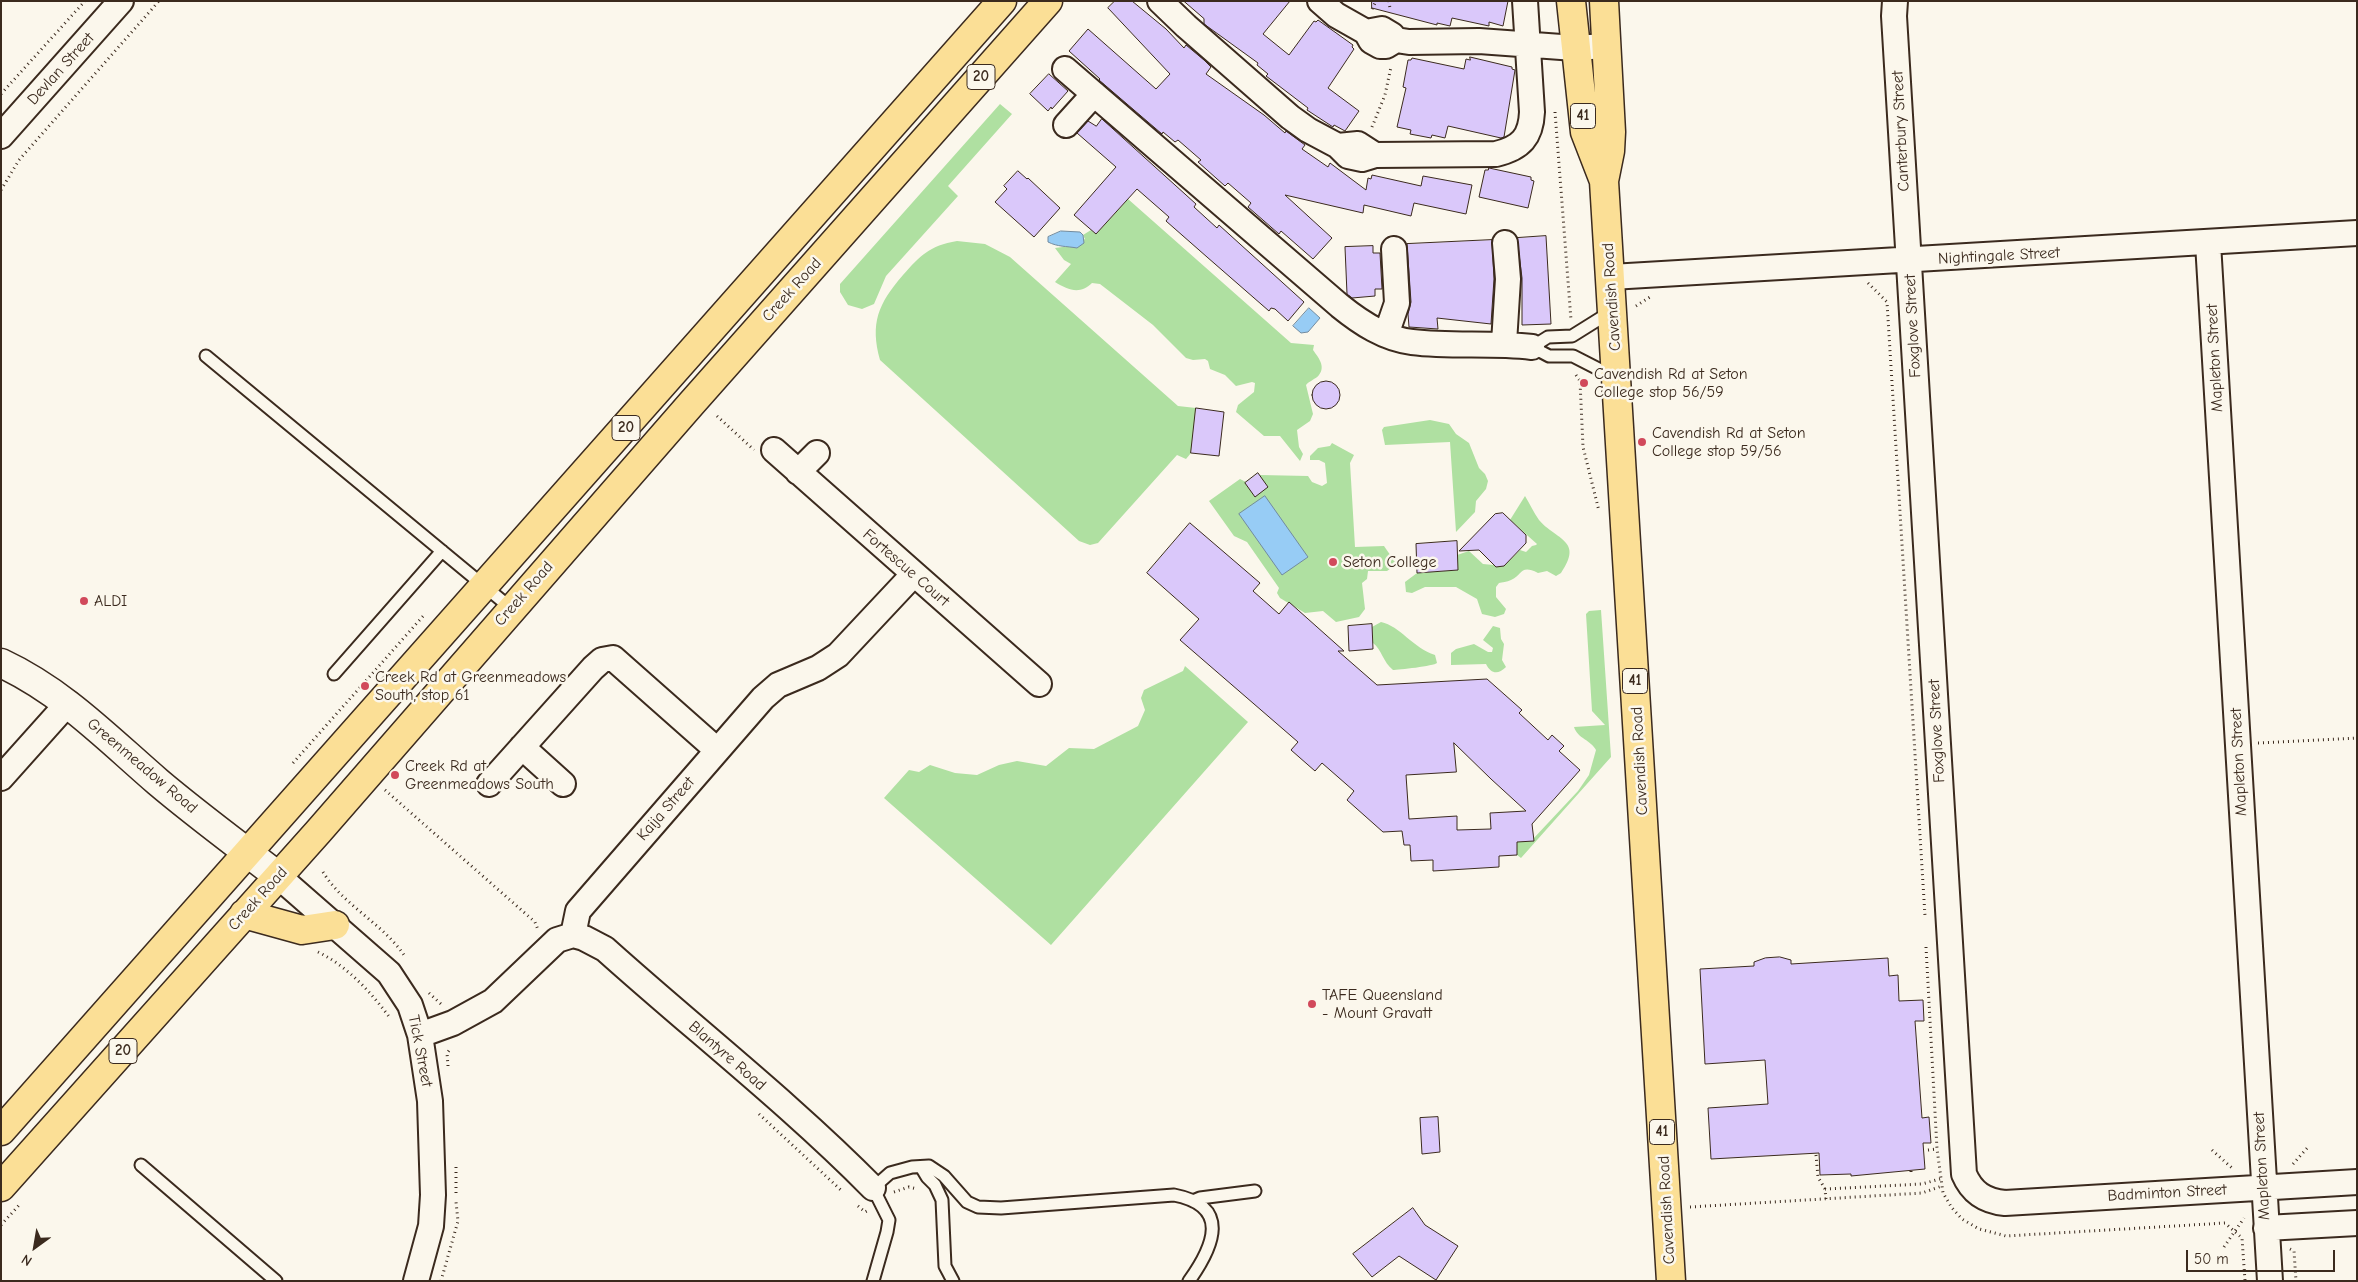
<!DOCTYPE html>
<style>
body{margin:0}
#map{position:relative;width:2358px;height:1282px;overflow:hidden;background:#fbf7ec;font-family:"Comic Neue",sans-serif}
canvas{display:block}
.frame{position:absolute;inset:0;border:2px solid #3b2a1e;pointer-events:none}
.north{position:absolute;left:10px;top:1222px;width:50px;height:50px;-webkit-text-stroke:4px #fbf7ec;paint-order:stroke;rotate:212deg;font-size:14px;font-weight:700;line-height:20px;text-align:center;color:#3b2a1e}
.north::after{content:'';display:block;margin:auto;width:18px;height:22px;background:#3b2a1e;clip-path:polygon(50% 0,100% 100%,50% 72%,0 100%)}
.scale{position:absolute;left:2186px;top:1250px;width:149px;height:22px;box-sizing:border-box;border:2px solid #3b2a1e;border-top:0;padding-left:6px;font-size:15px;line-height:18px;white-space:nowrap;color:#3b2a1e;-webkit-text-stroke:4px #fbf7ec;paint-order:stroke}
</style>
<div id="map">
<canvas width="2358" height="1282"></canvas>
<div class="frame"></div>
<div class="north">N</div>
<div class="scale">50 m</div>
</div>
<script>
const c = document.querySelector('canvas').getContext('2d');
c.lineJoin = 'round';
function fillPath(path, color) {
  c.fillStyle = color;
  c.fill(path, 'evenodd');
}
function trace(path, color, width, dash) {
  c.strokeStyle = color;
  c.lineWidth = width;
  c.lineCap = dash ? 'butt' : 'round';
  c.setLineDash(dash || []);
  c.stroke(path);
}
function label(font, color, halo, rows, align = 'center') {
  c.font = font + ' "Comic Neue",sans-serif';
  c.lineWidth = 5;
  c.setLineDash([]);
  c.textBaseline = 'middle';
  c.strokeStyle = halo;
  c.fillStyle = color;
  for (const [text, x, y, turn = 0] of rows) {
    c.save();
    c.translate(x, y);
    c.rotate((+turn || 0) * Math.PI / 180);
    c.textAlign = isNaN(turn) ? turn : align;
    if (halo) c.strokeText(text, 0, 0);
    c.fillText(text, 0, 0);
    c.restore();
  }
}
fillPath(new Path2D(`
 M1000 104 1012 114 948 186 958 196 886 276 874 304 862 309 848 305 840 292V284Z
 M1128 199 1291 343 1314 345 1313 350C1318 357 1326 366 1319 375 1316 379 1309 381 1306 385L1313 414 1310 421 1297 430 1299 447 1303 454 1300 461 1280 436H1264L1236 412 1238 405 1254 392 1255 383 1252 382 1236 386 1225 375 1210 369 1208 361 1205 359 1193 360 1186 358 1153 325 1100 284 1092 283C1080 295 1068 290 1055 282L1071 264 1064 260 1055 248 1070 246 1085 239 1083 235 1091 230 1096 234Z
 M957 241 985 244 1010 257 1178 406 1196 408 1191 453 1186 459 1177 455 1098 543 1090 545 1079 541 880 360C870 323 878 304 903 275 921 255 929 246 957 241Z
 M1430 420 1449 424 1456 434 1469 443 1479 468 1485 474 1488 481 1486 489 1476 501 1475 512 1456 532 1450 442 1385 445 1382 430 1384 427Z
 M1332 443 1354 455 1350 463 1355 547 1384 546 1395 562 1394 566 1387 571H1368L1367 579 1362 583 1365 609 1359 617 1336 622 1323 611 1305 613 1280 598 1277 593 1279 588 1247 542 1234 536 1209 501 1240 479 1246 482 1258 473 1260 475 1308 476 1312 482 1322 486 1327 483 1325 463 1319 460H1310V456L1318 448 1330 446Z
 M1525 496C1530 504 1534 513 1539 520 1556 540 1584 540 1561 573L1556 576 1547 571 1538 573C1520 564 1523 575 1511 580 1507 582 1502 582 1499 583L1496 587V597L1506 609 1504 614 1495 617 1482 614 1477 599 1456 587H1425L1412 593 1406 592 1405 582 1417 573 1458 570 1457 555 1469 551 1483 564 1504 566 1520 550 1526 552 1532 546 1536 545 1537 544 1510 520Z
 M1601 610 1611 757 1521 858 1517 855V842L1533 839 1578 791 1589 775 1596 750C1591 740 1578 739 1574 727L1605 725 1592 711 1586 614 1589 611Z
 M1381 622C1400 626 1413 648 1435 655L1437 663C1434 666 1398 670 1393 670 1383 662 1382 650 1373 643L1372 627Z
 M1493 626 1500 628 1501 639 1504 644 1502 660 1506 667C1498 675 1491 674 1486 664L1451 665V653L1456 649 1474 644 1488 652H1492L1493 648 1483 640Z
 M1185 666 1248 722 1051 945 884 798 909 770 919 772 930 765 955 773 977 775 999 765 1017 761 1046 766 1069 748 1094 749 1138 726 1145 710 1141 698 1144 690 1183 671Z`), '#afe0a1');
const water = new Path2D(`
 M1061 231 1080 232 1083 235 1084 243 1077 248C1066 246 1058 247 1048 242V237Z
 M1309 308 1320 318 1308 332 1301 333 1293 326Z
 M1265 496 1308 557 1282 575 1239 514Z`);
fillPath(water, '#97ccf5');
trace(water, '#728b9f', 1);
const building = new Path2D(`
 M1115 1H1132L1166 29 1184 48 1186 45 1204 60 1211 67 1206 74 1264 115 1285 133 1286 131 1305 145 1302 149 1328 167 1330 163 1366 190 1368 178 1371 179 1372 175 1421 186 1423 176 1472 185 1466 214 1414 203 1411 216 1364 205 1363 213 1285 195 1332 238 1313 259 1281 231 1279 234 1248 207 1251 203 1228 183 1225 186 1198 162 1201 160 1178 140 1175 142 1163 132 1162 134 1099 80 1100 79 1069 51 1088 29 1156 89 1170 74 1108 8Z
 M1184 1H1290L1263 34 1289 55 1314 21 1316 22 1318 20 1353 45 1352 47 1354 49 1328 88 1359 111 1345 131 1334 125 1333 127 1307 110 1308 108 1266 76 1268 74 1257 65 1258 63 1204 24V19Z
 M1372 1H1508L1503 26 1489 22V26L1452 18 1450 26 1437 23V25L1372 8Z
 M1470 57 1512 67V69L1515 70 1504 137 1501 138 1448 126 1445 138 1432 135 1431 138 1410 134 1411 130 1397 127 1406 88 1403 87 1408 60H1411L1412 58 1464 69 1466 59 1470 60Z
 M1049 74 1068 91 1052 109 1051 107 1048 111 1030 94Z
 M1102 119 1196 204 1194 207 1217 228 1219 225 1304 302 1288 321 1275 309 1271 308 1269 311 1207 257 1166 221 1169 217 1137 189 1096 234 1074 215 1116 167 1077 133 1088 121 1096 126Z
 M1489 168 1531 177V180L1534 181 1528 208 1479 197 1485 170H1488Z
 M1018 171 1027 179 1028 178 1060 208 1034 237 995 202 1007 189 1004 186Z
 M1546 236 1551 324 1522 325V278L1517 238Z
 M1492 240 1494 279 1491 324 1437 318 1438 329 1409 327 1408 314 1411 302 1407 244Z
 M1373 246V253H1380L1382 289H1375V296L1352 298 1347 294 1345 247Z
 M1312 395a14 14 0 1 1 28 0a14 14 0 1 1-28 0Z
 M1196 408 1224 412 1219 456 1191 453Z
 M1258 473 1268 487 1255 497 1245 483Z
 M1503 513 1526 535V543L1504 566 1496 567 1479 550 1459 551 1495 514Z
 M1190 523 1260 583 1253 591 1279 614 1289 602 1344 651H1338L1377 685 1487 679 1522 710 1519 713 1548 740 1552 735 1564 746 1559 751 1580 770 1532 824 1534 841 1517 842V855L1499 856V867L1433 871V860L1411 861 1410 845H1404L1402 831 1383 832 1347 800 1354 791 1322 763 1315 771 1291 750 1298 742 1180 640 1199 619 1147 573ZM1454 743 1491 779 1526 811 1490 813 1491 829 1457 830V816L1409 819 1406 775 1456 772Z
 M1457 541 1458 570 1417 573 1416 544Z
 M1372 624 1373 649 1349 651 1348 626Z
 M1780 957 1791 960V964L1888 958 1889 976 1898 975 1899 1001 1923 1000 1924 1021H1915L1922 1118 1929 1117 1931 1143H1923L1925 1169 1851 1176V1174L1820 1175 1819 1153 1711 1159 1708 1108 1768 1104 1765 1060 1705 1064 1700 969 1754 966V962L1765 958Z
 M1438 1117 1440 1152 1422 1154 1420 1118Z
 M1413 1208 1425 1225 1458 1246 1436 1280 1399 1256 1372 1277 1353 1254Z`);
fillPath(building, '#dac8fa');
trace(building, '#3b2a1e', 1);
const lane = new Path2D(`
 M1612 311 1572 336 1548 337 1532 347 1549 356H1573L1616 378
 M206 356 512 609
 M334 674 442 551
 M141 1165 276 1281
 M921 1167 927 1177 935 1185 942 1200 945 1266 953 1281
 M1193 1201 1200 1198 1255 1191
 M873 1281 887 1232 889 1220 873 1188 890 1173 912 1167 929 1166 944 1176 967 1202 978 1207 1001 1208 1174 1195C1231 1206 1214 1246 1189 1281`);
const street = new Path2D(`
 M1160 1 1186 26 1290 117 1308 130 1338 146 1348 156 1362 159 1375 155 1358 144 1338 146
 M1320 1 1336 15 1366 32
 M1895 1 1894 16 1964 1174C1972 1193 1985 1201 2005 1203L2357 1182
 M1396 40 1392 35 1382 29 1366 32 1371 41 1380 46H1386L1396 40 1409 42 1479 41 1575 48 1606 46
 M1065 69 1340 306C1361 323 1385 339 1412 342 1452 347 1491 342 1532 347
 M1066 125 1094 94
 M1 136 121 1
 M1375 155 1496 154C1521 148 1531 137 1532 112L1525 1
 M2208 243 2270 1281
 M1611 277 2357 233
 M1386 335 1397 303 1394 249
 M1504 343 1508 279 1505 243
 M774 450 1039 684
 M798 472 817 453
 M522 747 563 784
 M1 778 68 703
 M489 784 593 668 602 660 613 658 717 750
 M278 876 389 973 410 1005 420 1035 430 1101 433 1195 431 1226 416 1281
 M573 935 584 938 605 949C694 1029 789 1103 873 1188
 M420 1035 453 1023 493 1001 557 940 573 935 578 911 763 698 778 685 818 668 838 655 913 575
 M2266 1228 2357 1223`);
const secondary = new Path2D(`
 M1 663C63 692 107 738 158 782 197 815 238 845 278 876`);
const primary = new Path2D(`
 M1571 1 1585 132 1604 181 1671 1281
 M1604 1 1611 132 1610 151 1604 181
 M244 914 302 930 335 925
 M1 1131 1002 1
 M1 1187 318 832 691 404 1048 1`);
trace(lane, '#3b2a1e', 15);
trace(street, '#3b2a1e', 28);
trace(secondary, '#3b2a1e', 31);
trace(primary, '#3b2a1e', 31);
trace(new Path2D(`
 M1389 1 1390 9
 M1372 9 1376 1
 M1 94 85 1
 M1555 112 1571 320
 M1372 127 1385 95 1391 67
 M1 190 19 160 159 1
 M1868 283 1887 302 1925 916
 M1636 306 1650 297
 M1576 375 1580 381 1583 447 1599 511
 M717 416 754 450
 M2258 743 2357 738
 M293 763 425 614
 M385 790 535 922 538 930
 M323 872C343 905 382 923 404 955
 M1926 947 1937 1149 1943 1193 1952 1208 1962 1219 1979 1229 2006 1236 2225 1223 2242 1238 2245 1281
 M318 952C347 966 371 992 390 1018
 M429 993 441 1004
 M448 1066 447 1053 451 1048
 M759 1114 843 1192
 M1928 1150 1937 1149
 M2212 1150 2232 1168
 M1816 1155 1818 1177 1825 1189
 M2293 1164 2309 1146
 M456 1167V1193
 M1911 1171V1176
 M894 1192 909 1187 917 1189
 M1826 1199 1825 1189 1922 1184 1940 1179
 M858 1206 865 1212 869 1210
 M1690 1207 1922 1193 1942 1186
 M1 1225 21 1203
 M2224 1247 2244 1218
 M2290 1249 2294 1251 2296 1281
 M441 1281 458 1221 456 1202`), '#3b2a1e', 3, [1, 4]);
trace(lane, '#fbf7ec', 11);
trace(street, '#fbf7ec', 24);
trace(secondary, '#fbf7ec', 28);
trace(primary, '#fbdf96', 28);
for (const [x, y, r, color] of [
 [1584,383,5,"#d1495b"],
 [1642,442,5,"#d1495b"],
 [1333,562,5,"#d1495b"],
 [84,601,5,"#d1495b"],
 [365,686,5,"#d1495b"],
 [395,775,5,"#d1495b"],
 [1312,1004,5,"#d1495b"]
]) {
  const dot = new Path2D();
  dot.arc(x, y, r, 0, 2 * Math.PI);
  c.fillStyle = color;
  c.fill(dot);
  trace(dot, '#fbf7ec', 2);
}
for (const [x, y, w] of [
 [981,77,28],
 [1583,116,25],
 [626,428,28],
 [1635,681,25],
 [123,1051,28],
 [1662,1132,25]
]) {
  const box = new Path2D();
  box.roundRect(x - w / 2, y - 12.5, w, 25, 4);
  c.fillStyle = '#fbf7ec';
  c.fill(box);
  trace(box, '#3b2a1e', 1);
}
label('bold 15px', '#3b2a1e', null, [
 ["20",981,77],
 ["41",1583,116],
 ["20",626,428],
 ["41",1635,681],
 ["20",123,1051],
 ["41",1662,1132]
]);
label('16px', '#3b2a1e', '#fbf7ec', [
 ["Devlan Street",61,69,-48],
 ["Canterbury Street",1901,131,-93],
 ["Nightingale Street",1999,256,-3],
 ["Creek Road",792,290,-48],
 ["Cavendish Road",1612,297,-94],
 ["Foxglove Street",1913,326,-93],
 ["Mapleton Street",2215,358,-93],
 ["Fortescue Court",906,568,41],
 ["Creek Road",524,594,-49],
 ["Foxglove Street",1937,731,-93],
 ["Cavendish Road",1640,761,-93],
 ["Mapleton Street",2239,762,-93],
 ["Greenmeadow Road",142,766,40],
 ["Kaija Street",666,809,-49],
 ["Creek Road",258,899,-48],
 ["Tick Street",420,1051,79],
 ["Blantyre Road",727,1056,41],
 ["Mapleton Street",2262,1166,-93],
 ["Badminton Street",2167,1193,-3],
 ["Cavendish Road",1667,1210,-93]
]);
label('16px', '#3b2a1e', '#fbf7ec', [
 ["Cavendish Rd at Seton",1594,374],
 ["College stop 56/59",1594,392],
 ["Cavendish Rd at Seton",1652,433],
 ["College stop 59/56",1652,451],
 ["Seton College",1343,562],
 ["ALDI",94,601],
 ["Creek Rd at Greenmeadows",375,677],
 ["South, stop 61",375,695],
 ["Creek Rd at",405,766],
 ["Greenmeadows South",405,784],
 ["TAFE Queensland",1322,995],
 ["- Mount Gravatt",1322,1013]
], 'left');
</script>
